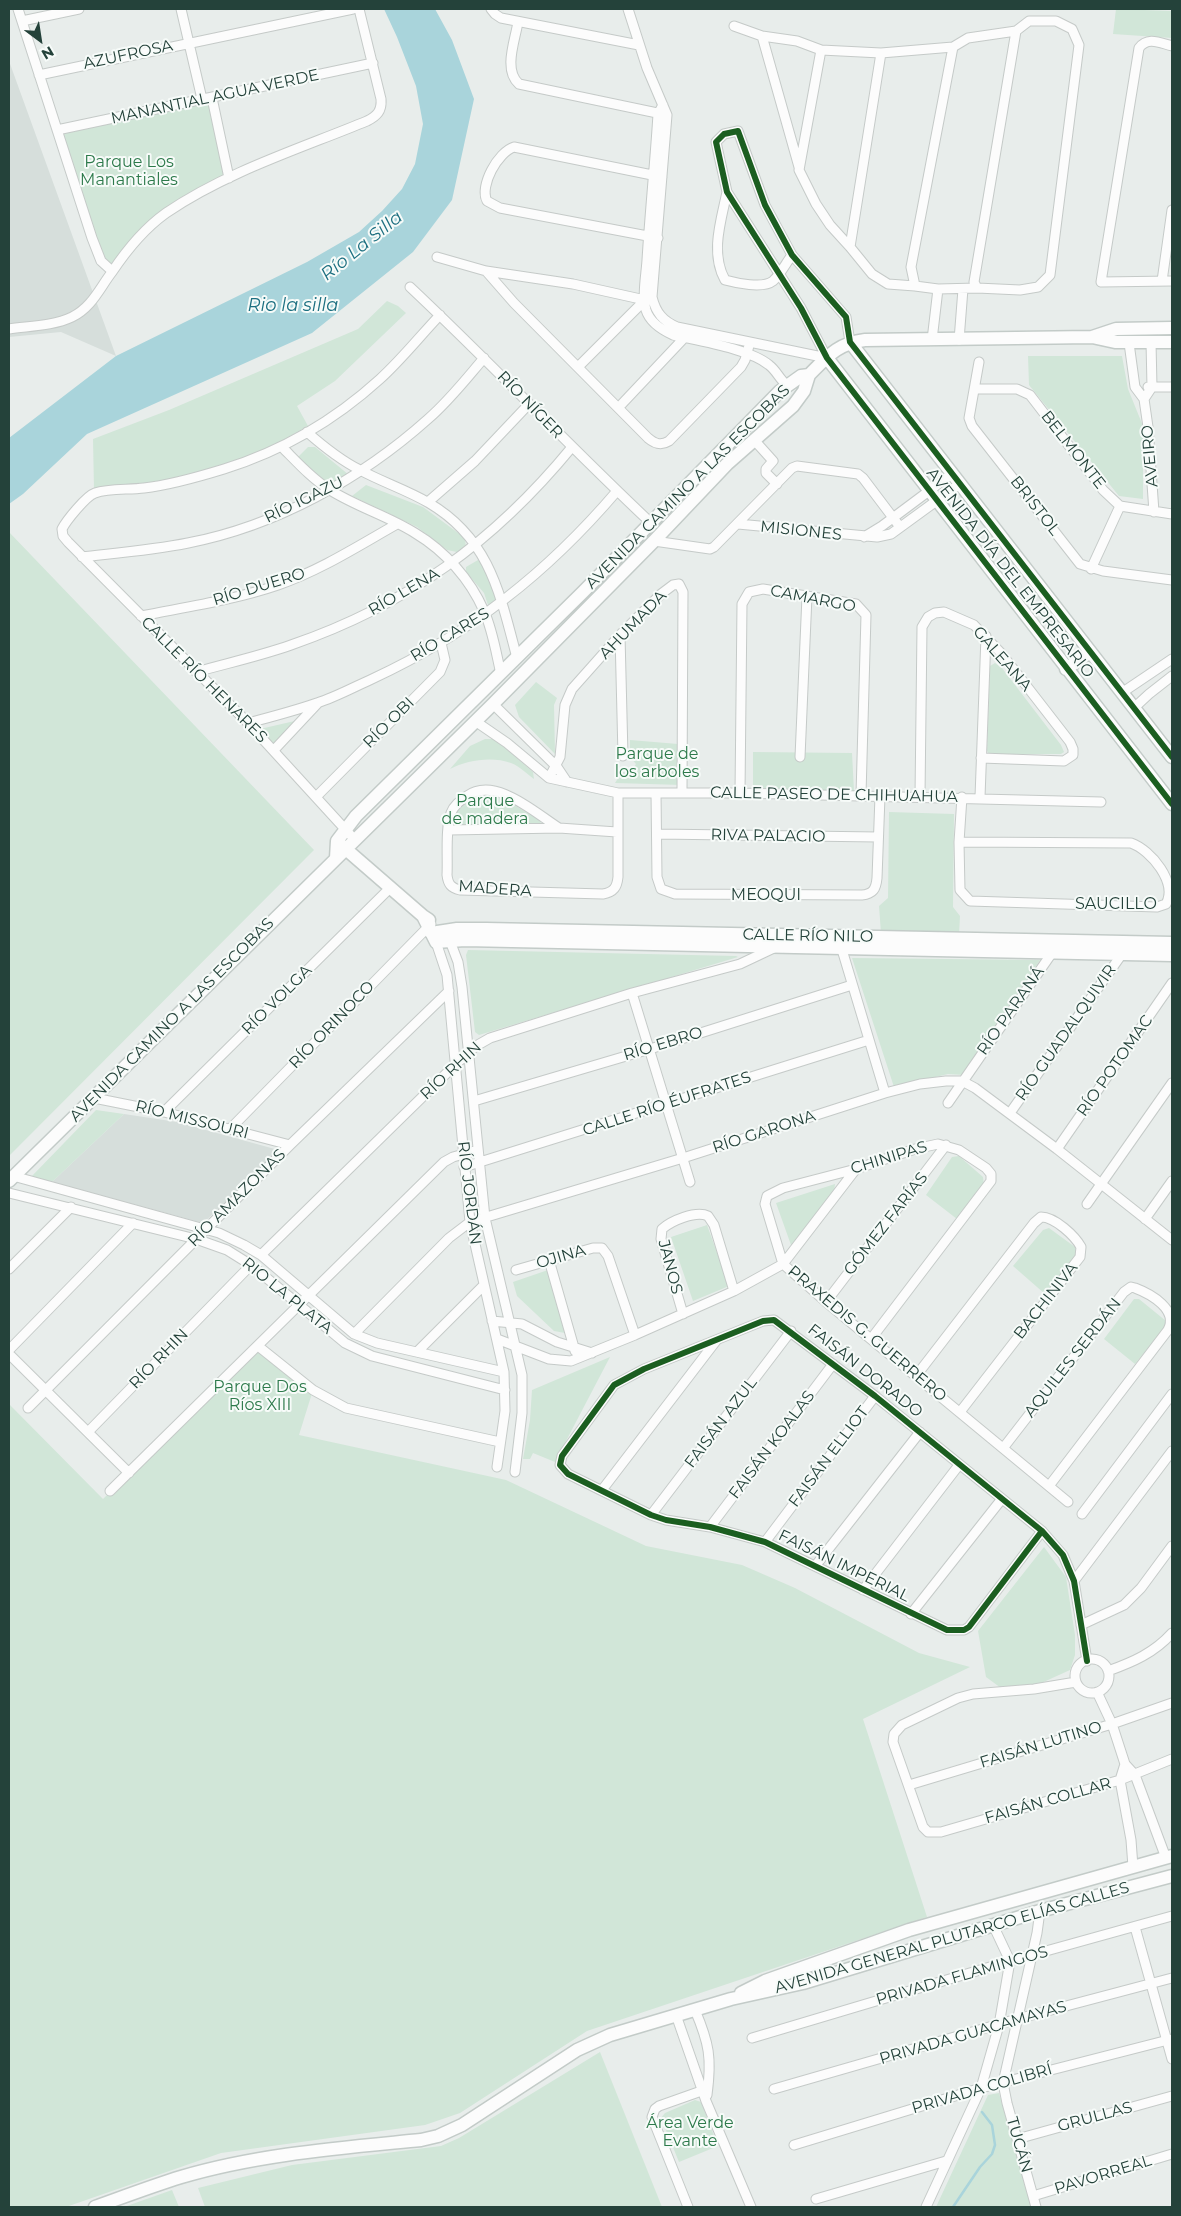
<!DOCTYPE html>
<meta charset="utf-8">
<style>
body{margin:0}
#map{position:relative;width:1181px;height:2216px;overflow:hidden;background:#e8edeb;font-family:Montserrat,sans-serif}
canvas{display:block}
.frame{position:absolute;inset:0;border:10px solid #24423a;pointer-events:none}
.north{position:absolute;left:15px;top:15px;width:50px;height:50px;-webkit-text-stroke:4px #f7fbf9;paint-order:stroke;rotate:149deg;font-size:14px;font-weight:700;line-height:20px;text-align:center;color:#24423a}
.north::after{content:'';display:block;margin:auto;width:18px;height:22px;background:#24423a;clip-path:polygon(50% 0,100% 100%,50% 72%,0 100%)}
</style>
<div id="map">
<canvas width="1181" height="2216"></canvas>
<div class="frame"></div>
<div class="north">N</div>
</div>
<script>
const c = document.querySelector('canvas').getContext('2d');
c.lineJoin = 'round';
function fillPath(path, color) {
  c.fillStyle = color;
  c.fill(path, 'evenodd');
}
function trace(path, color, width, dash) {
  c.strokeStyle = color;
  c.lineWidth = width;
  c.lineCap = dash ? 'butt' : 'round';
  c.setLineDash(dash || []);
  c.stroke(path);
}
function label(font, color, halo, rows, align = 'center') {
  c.font = font + ' Montserrat,sans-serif';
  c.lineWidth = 4;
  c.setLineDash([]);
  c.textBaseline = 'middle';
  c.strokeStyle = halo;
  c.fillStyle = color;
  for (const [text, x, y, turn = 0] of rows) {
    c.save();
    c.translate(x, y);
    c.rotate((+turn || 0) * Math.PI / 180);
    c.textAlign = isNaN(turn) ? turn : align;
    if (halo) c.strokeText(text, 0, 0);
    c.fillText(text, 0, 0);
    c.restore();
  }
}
fillPath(new Path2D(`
 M9 61 116 356 61 332 9 337Z
 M124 1114 177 1122 282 1151 203 1223 52 1182Z`), '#d6dedb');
fillPath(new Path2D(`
 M1116 9 1172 11V38L1113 34Z
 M212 98 229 178 166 214 112 271 104 265 57 130Z
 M387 301 398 306 406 313 335 381 297 406 308 426C282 441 255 456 226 466 184 480 138 484 94 490L93 439 169 410 358 329Z
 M1028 356H1122L1128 389 1143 426V499L1119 496 1029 385Z
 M308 447H315L349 475 330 487 312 473 298 457Z
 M366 485 423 507 465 538 466 548 457 552 447 550 417 527 352 496Z
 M9 532 314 850 9 1156Z
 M478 560 485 564 499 600 489 608 484 593 466 572V567Z
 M995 663 1002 668 1061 745 1064 752 1061 754H989L987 751 990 666Z
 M536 682 557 698 554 705 555 754 519 717 515 705Z
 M299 720 275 745 260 729Z
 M485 739H495L533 772 534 779C527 774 519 766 511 763 492 756 467 760 450 769L470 746Z
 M630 740 678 744 682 785 615 783 622 772 630 773 636 764 630 757Z
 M753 752 852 753 854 791 753 789Z
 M483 794C505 796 520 810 539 819L541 823 538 826 457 825 453 817C461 806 470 797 483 794Z
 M889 812 954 814 953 907 960 916 959 935 881 933 879 906 888 898Z
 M468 950 736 956 738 957 479 1035 475 1032 466 955Z
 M852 958 1040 960 964 1075 948 1074 894 1087Z
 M96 1110 124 1114 52 1182 31 1177Z
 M959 1156 983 1177 984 1186 957 1219 926 1195 952 1157Z
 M835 1184 834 1192 797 1240 791 1245 776 1203Z
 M707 1225 729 1286 693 1301 671 1237Z
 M1049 1228 1075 1247 1077 1253 1045 1294 1013 1266 1043 1230Z
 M548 1270 565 1333 554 1331 517 1296 513 1282Z
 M1134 1299H1139L1166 1321V1326L1135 1364 1104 1339Z
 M258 1346 313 1390 299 1435 506 1480 646 1546 742 1565 795 1588 919 1653 970 1667 863 1719 927 1917 587 2031 460 2113 425 2125 221 2153 66 2207H9V1404L103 1499Z
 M610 1357 555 1462 533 1453 530 1459H523L530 1420 532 1390Z
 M1044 1547 1066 1577 1075 1635V1655L1070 1670 1037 1685 1001 1688 986 1677 978 1631Z
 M600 2052 662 2207H205L198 2188 292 2165 441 2146 459 2138Z
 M999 2093 1031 2207H936L988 2095Z
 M695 2100 701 2102 718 2146 679 2162 661 2118 665 2113Z
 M172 2190 179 2207H124Z`), '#d1e6d8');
fillPath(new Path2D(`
 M384 9H435L452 40 474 99 452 200 413 252 312 333 87 434 23 494 9 504V438L116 356 307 262 359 232 382 211 402 189 415 164 423 124 416 86 397 37Z`), '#a9d4db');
trace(new Path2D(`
 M953 2207 980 2167 992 2154 995 2145 992 2125 982 2112`), '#a9d4db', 2.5);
const street = new Path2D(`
 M18 9 92 238 101 261 112 271
 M181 9 202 99
 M491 9 495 14 501 18 639 45
 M628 9 647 68 667 115 652 297C656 313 663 321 677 327L827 358
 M22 21 79 9
 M518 22C515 41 503 70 519 84L662 114
 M734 26 762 36 797 41 821 50 881 53 953 47 968 38 1016 31
 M762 36 799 167
 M1172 46C1160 43 1148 36 1139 48L1101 282 1172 281
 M953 47 911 267 915 286 938 289 977 288 1020 290 1038 287 1050 275 1079 45 1072 29 1056 21H1029L1016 31 974 282 977 288
 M821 50 799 170 816 204 830 225 850 247
 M881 53 850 247 872 274 888 284 915 286
 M39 75 353 9
 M212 98 229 178
 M663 105 658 114C655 163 650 211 647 260 646 276 642 295 646 310 650 323 662 330 673 335 699 341 750 349 769 365 777 371 779 379 787 385
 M57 130 373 63
 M727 192C721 221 710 253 725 280 736 283 763 289 773 281 780 275 786 263 792 255
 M658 238 500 208 487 201C479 186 498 152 514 147L662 177
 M437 257 486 271 573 284 645 300 650 298
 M486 271 514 303 648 438C655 444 661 446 669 441L741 367 745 360 750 342
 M1162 281 1172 210
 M410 287C492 364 569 446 651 523
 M9 329C29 326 53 326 72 317 92 307 99 289 112 272 126 251 145 228 166 213 226 172 299 149 367 121 377 116 382 111 381 99L359 9
 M932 340 938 289
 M959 340 963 289
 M1129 343 1135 387 1144 399 1148 427 1154 512
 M827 358 801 308 727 192 716 142 724 134 738 131 765 205 792 255 846 317 850 342
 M979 362 969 418 972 426 1080 564 1103 571 1172 580
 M578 367 645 300
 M1148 387H1172
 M975 389H1017L1030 395 1103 490 1120 506 1172 514
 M1144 399 1152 387 1151 342
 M619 407 686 336
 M307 432C324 447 340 460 360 470 382 482 407 490 429 503 490 539 500 594 517 658
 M755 441 773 461 766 469V473L777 484
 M282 447C297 462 312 479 330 490 357 507 388 516 415 533 445 551 470 579 484 611 493 631 496 653 501 674
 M428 502 475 461 529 404
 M738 524 877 537 891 534 961 483
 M864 537 882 526 953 473
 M654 541 710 549 714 547 792 468 797 466 858 474 863 478 900 527
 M82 557C117 553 153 550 188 543 276 526 361 479 428 419 449 401 466 379 484 358
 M1091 569 1120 506
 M141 616C186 607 234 600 278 585 321 570 358 546 397 524
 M620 635 623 756
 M196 672C228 663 260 656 291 645 407 605 494 542 572 447
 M1123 692 1172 659
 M493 704 557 767 567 782
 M1135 707 1149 694 1172 676
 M475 721 507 743 549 778 618 793H740L1101 802
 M248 723C271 717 294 711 317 703 336 697 354 687 372 679 471 633 547 573 617 491
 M274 750 318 703
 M800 757 807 596
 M549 778 560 757 565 705 572 689 620 635 661 594 673 585 679 584 683 592 682 793
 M656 793 657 877 661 889 675 894 862 895C873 894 876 889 877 878L880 796
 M740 793 742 604 749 592 763 589 856 604 866 615 861 795
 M920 796 922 627 928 617 935 613 944 612 974 625 1001 653 1070 742 1073 749V755L1064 761 981 758
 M316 797 440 672 445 660 441 643
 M980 797 986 636
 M559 828C534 812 495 776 467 796 460 801 454 805 451 813 445 828 448 858 447 875 448 884 451 888 460 890L603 894C614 892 617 887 618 877V793
 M449 830 559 828 617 832
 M657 834 878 837
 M355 840 248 723 68 542 63 536 62 529C66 521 86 496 95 493 109 488 128 490 144 488 171 485 198 477 224 469 282 451 336 419 380 379 402 359 420 336 440 315
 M959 842 1131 843C1151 850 1178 883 1166 904L1157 907 970 901 960 890 959 842 962 797
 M450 941 458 962 462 987 485 1218 522 1375V1413L515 1472
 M436 942 447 975 470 1222 504 1372 505 1411 497 1467
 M840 943 885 1093
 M632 993 690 1182
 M94 1098 164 1112 290 1145
 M474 1101 650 1049 852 985
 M948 1103 1054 950
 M164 1112 390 888
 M1010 1113 1122 954
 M230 1129 431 924
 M1057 1149 1172 983
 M464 1167 869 1040
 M13 1176 219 1233 244 1245 261 1255 354 1334 377 1343 504 1372
 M9 1193 196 1239 227 1250 251 1265 345 1343 372 1356 505 1390
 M1087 1204 1172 1083
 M1145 1219 1172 1181
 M261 1255 455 1065 476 1046 490 1038 632 993 740 964 776 947
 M549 1260 575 1351
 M9 1269 71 1207
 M516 1270 593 1248H602L608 1256 635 1335
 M826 1302 946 1145
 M683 1314 661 1239 662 1229C671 1221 696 1210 708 1216L714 1225 734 1291
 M492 1321 522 1324 557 1342 592 1353
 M354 1334 449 1238 470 1222 683 1158 885 1093 920 1084 946 1081H962L975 1088 1057 1149 1172 1240
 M497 1339 549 1359 571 1361 635 1335 734 1291 783 1264 856 1169
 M871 1339 991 1181V1174L986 1168 959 1150 938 1144 915 1149 856 1169 783 1188 767 1196 765 1204 783 1264 826 1302 1068 1502
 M258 1346 313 1390 346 1408 500 1442
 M9 1350 133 1223
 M417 1352 483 1286
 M9 1354 129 1473
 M916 1376 1034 1223 1041 1217C1055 1217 1075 1236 1081 1247L1080 1257 960 1412
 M28 1408 290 1145 449 991
 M88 1432 251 1265
 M1004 1447 1124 1292 1131 1287 1135 1288C1151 1294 1179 1310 1168 1330L1049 1486
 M602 1490 716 1341
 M110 1491 444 1162 453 1157 478 1150
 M1082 1514 1172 1394
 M651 1515 791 1331
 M710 1527 833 1364
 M1042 1531 969 1627 964 1630H947L765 1542 710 1527 666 1520 651 1515 568 1474 560 1465 562 1456 614 1385 644 1369 763 1321 774 1320 875 1396 1042 1531 1063 1555 1074 1581 1087 1661
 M765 1542 875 1396
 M816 1565 920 1432
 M1074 1581 1172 1451
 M863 1590 959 1465
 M911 1614 1001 1500
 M1081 1625 1124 1605 1141 1588 1172 1546
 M1075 1676a17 17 0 1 1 34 0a17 17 0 1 1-34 0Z
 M1108 1671C1133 1662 1154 1653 1172 1633
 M1076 1682 1034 1689 973 1694 958 1698 902 1725 894 1734 893 1742 923 1827 928 1832H941L1120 1780 1172 1759
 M1097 1692 1112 1724 1125 1764 1135 1775 1166 1858
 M1125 1764 1120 1780 1131 1840 1133 1867
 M909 1785 1112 1724 1172 1703
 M1135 1927 1172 2059
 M695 2010C709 2043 712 2058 707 2095
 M676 2015 706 2101 751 2207
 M752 2038 1010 1961 1172 1916
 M774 2089 1017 2019 1172 1978
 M1017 2139 1172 2096
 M794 2145 981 2088 1172 2039
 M1033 2196 1172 2154
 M816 2199 946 2161
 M688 2207 652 2117 655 2109 659 2106 707 2089
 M926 2207 981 2088 999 2025 1010 1961 993 1925
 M1036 2207 1007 2103 1003 2083 1037 1933 1040 1911`);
const secondary = new Path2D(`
 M1092 337 1116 329 1172 328
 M850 342 1172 757
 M827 358 1172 804
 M809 375C827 357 838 343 865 340L1092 337 1115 342H1172
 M1066 669 1090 652
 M340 844 423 916 429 920
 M336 858 337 841 356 816 583 592 780 391 801 376 809 375
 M423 916 436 942 465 940 1172 955
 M431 933 457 929H486L1172 943
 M9 1181 493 704 654 541 727 464 793 406 804 391 809 375
 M741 1993 765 1981 909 1930 1172 1856
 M95 2207C123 2197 152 2186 181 2177 259 2154 341 2148 421 2140L438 2136 462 2125 577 2050 610 2035 731 1999 803 1983 1040 1911 1172 1876`);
trace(street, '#c5cac8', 11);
trace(secondary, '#c3cbc8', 15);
trace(street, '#fcfcfc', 9);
trace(secondary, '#fcfcfc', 12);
trace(new Path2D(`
 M1172 757 850 342 846 317 792 255 765 205 738 131 724 134 716 142 727 192 801 308 827 358 1172 804
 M1042 1531 969 1627 964 1630H947L765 1542 710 1527 666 1520 651 1515 568 1474 560 1465 562 1456 614 1385 644 1369 763 1321 774 1320 875 1396 1042 1531 1063 1555 1074 1581 1087 1661`), '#1b5e20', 6);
label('16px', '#24423a', '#f7fbf9', [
 ["AZUFROSA",128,55,-12],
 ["MANANTIAL AGUA VERDE",215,97,-12],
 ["RÍO NÍGER",530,405,46],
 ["BELMONTE",1073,450,52],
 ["AVEIRO",1150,456,-95],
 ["AVENIDA CAMINO A LAS ESCOBAS",688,487,-45],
 ["RÍO IGAZU",304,500,-26],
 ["BRISTOL",1035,506,52],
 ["MISIONES",801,531,6],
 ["AVENIDA DÍA DEL EMPRESARIO",1010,573,52],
 ["RÍO DUERO",259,587,-17],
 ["RÍO LENA",404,592,-30],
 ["CAMARGO",813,599,11],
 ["AHUMADA",633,625,-46],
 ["RÍO CARES",450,635,-31],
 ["GALEANA",1002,659,49],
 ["CALLE RÍO HENARES",204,680,45],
 ["RÍO OBI",389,723,-45],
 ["CALLE PASEO DE CHIHUAHUA",834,795,1],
 ["RIVA PALACIO",768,836,1],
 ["MADERA",495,889,4],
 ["MEOQUI",766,895],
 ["SAUCILLO",1116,904],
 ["CALLE RÍO NILO",808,936,1],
 ["RÍO VOLGA",277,1000,-45],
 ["RÍO PARANÁ",1011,1011,-55],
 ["AVENIDA CAMINO A LAS ESCOBAS",172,1020,-45],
 ["RÍO ORINOCO",332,1025,-46],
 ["RÍO GUADALQUIVIR",1066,1033,-55],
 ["RÍO EBRO",663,1044,-17],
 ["RÍO POTOMAC",1115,1066,-55],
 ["RÍO RHIN",451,1071,-43],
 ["CALLE RÍO ÉUFRATES",667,1104,-18],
 ["RÍO MISSOURI",192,1120,14],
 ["RÍO GARONA",764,1132,-18],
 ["CHINIPAS",889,1158,-17],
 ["RÍO JORDÁN",469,1193,83],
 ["RÍO AMAZONAS",237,1198,-45],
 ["GÓMEZ FARÍAS",886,1224,-52],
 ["OJINA",561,1257,-16],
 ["JANOS",670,1267,75],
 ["RIO LA PLATA",287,1296,39],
 ["BACHINIVA",1046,1301,-52],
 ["PRAXEDIS G. GUERRERO",867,1334,40],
 ["AQUILES SERDÁN",1073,1358,-52],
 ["RÍO RHIN",159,1359,-46],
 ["FAISÁN DORADO",865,1371,38],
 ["FAISÁN AZUL",721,1423,-53],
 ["FAISÁN KOALAS",772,1445,-53],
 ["FAISÁN ELLIOT",829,1457,-53],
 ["FAISÁN IMPERIAL",844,1566,26],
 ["FAISÁN LUTINO",1041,1745,-17],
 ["FAISÁN COLLAR",1048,1801,-16],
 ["AVENIDA GENERAL PLUTARCO ELÍAS CALLES",952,1938,-16],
 ["PRIVADA FLAMINGOS",962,1976,-16],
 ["PRIVADA GUACAMAYAS",973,2033,-16],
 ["PRIVADA COLIBRÍ",982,2089,-16],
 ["GRULLAS",1095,2117,-15],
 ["TUCÁN",1019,2145,74],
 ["PAVORREAL",1103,2175,-17]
]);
label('16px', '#2d7a4b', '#f7fbf9', [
 ["Parque Los",129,162],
 ["Manantiales",129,180],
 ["Parque de",657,754],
 ["los arboles",657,772],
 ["Parque",485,801],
 ["de madera",485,819],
 ["Parque Dos",260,1387],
 ["Ríos XIII",260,1405],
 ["Área Verde",690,2123],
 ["Evante",690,2141]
]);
label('italic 18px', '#1c6f80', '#f7fbf9', [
 ["Río La Silla",362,246,-39],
 ["Rio la silla",293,306]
]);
</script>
